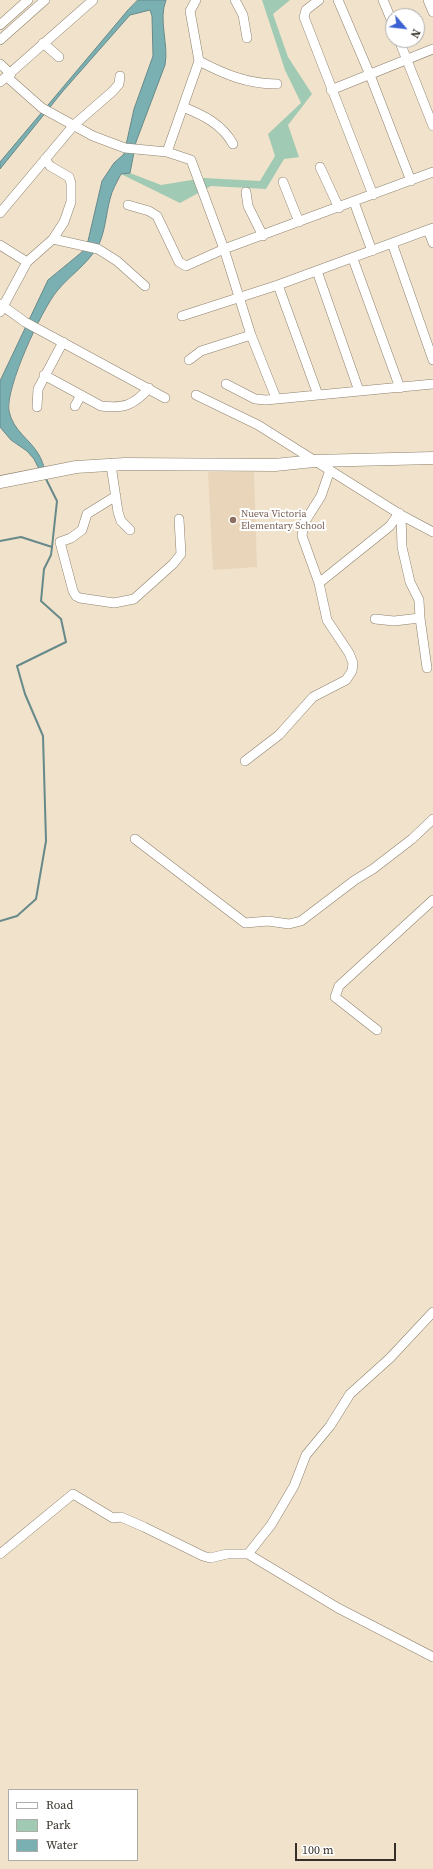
<!DOCTYPE html>
<style>
body{margin:0}
#map{position:relative;width:433px;height:1869px;overflow:hidden;background:#f1e2cc;font-family:"Source Serif 4",serif}
canvas{display:block}
.legend{position:absolute;left:8px;top:1789px;width:130px;height:72px;box-sizing:border-box;background:#fff;border:1px solid #aeaca9;margin:0;padding:5px 7px;list-style:none;font-size:12px;color:#352f27}
.legend li{display:flex;align-items:center;gap:8px;height:20px}
.legend b{width:20px;border:1px solid #aeaca9}
.north{position:absolute;left:385px;top:8px;width:40px;height:40px;box-sizing:border-box;background:#fff;border:1px solid #aeaca9;border-radius:50%;rotate:118deg;font-size:11px;font-weight:700;line-height:16px;text-align:center;color:#352f27}
.north::after{content:'';display:block;margin:auto;width:14px;height:18px;background:#3c61d2;clip-path:polygon(50% 0,100% 100%,50% 72%,0 100%)}
.scale{position:absolute;left:295px;top:1843px;width:101px;height:18px;box-sizing:border-box;border:2px solid #352f27;border-top:0;padding-left:5px;font-size:12px;line-height:14px;white-space:nowrap;color:#352f27;-webkit-text-stroke:3px #fff;paint-order:stroke}
</style>
<div id="map">
<canvas width="433" height="1869"></canvas>
<ul class="legend">
<li><b style="height:5px;background:#fff"></b>Road</li>
<li><b style="height:11px;background:#a0cab3"></b>Park</li>
<li><b style="height:11px;background:#7bb0b3"></b>Water</li>
</ul>
<div class="north">N</div>
<div class="scale">100 m</div>
</div>
<script>
const c = document.querySelector('canvas').getContext('2d');
c.lineJoin = 'round';
function fillPath(path, color) {
  c.fillStyle = color;
  c.fill(path, 'evenodd');
}
function trace(path, color, width, dash) {
  c.strokeStyle = color;
  c.lineWidth = width;
  c.lineCap = dash ? 'butt' : 'round';
  c.setLineDash(dash || []);
  c.stroke(path);
}
function label(font, color, halo, rows, align = 'center') {
  c.font = font + ' "Source Serif 4",serif';
  c.lineWidth = 4;
  c.setLineDash([]);
  c.textBaseline = 'middle';
  c.strokeStyle = halo;
  c.fillStyle = color;
  for (const [text, x, y, turn = 0] of rows) {
    c.save();
    c.translate(x, y);
    c.rotate((+turn || 0) * Math.PI / 180);
    c.textAlign = isNaN(turn) ? turn : align;
    if (halo) c.strokeText(text, 0, 0);
    c.fillText(text, 0, 0);
    c.restore();
  }
}
fillPath(new Path2D(`
 M208 472H254L257 567 213 570Z`), '#e9d5b9');
fillPath(new Path2D(`
 M262 0H290L273 14 288 57 312 94 288 125 299 157 284 159 266 189 211 186 180 203 121 174 130 173 161 185 204 178 260 181 275 156 268 134 301 103 285 70Z`), '#a0cab3');
const water = new Path2D(`
 M138 0H166C158 20 169 44 165 65L136 142 130 173 121 174C117 182 112 190 110 199 106 214 105 233 98 246 86 266 71 274 57 291 42 309 5 388 9 411 13 431 30 439 39 455 42 460 43 465 45 469H39L34 459 27 451 11 440 0 427V381L48 280 82 252 88 241 102 181 114 163 124 154 134 109 153 56 152 16 150 10 130 15 63 91 0 169V162L128 10Z`);
fillPath(water, '#7bb0b3');
trace(water, '#668989', 1);
trace(new Path2D(`
 M0 541 21 537 52 547
 M0 921 17 916 36 899 46 841 43 736 25 694 17 666 66 642 61 619 41 601 44 569 51 555 52 547 57 501 45 477`), '#668989', 2);
const minor = new Path2D(`
 M235 0 243 15 247 38
 M319 0 306 10 304 17 373 195
 M338 0 370 75 411 181
 M383 0 393 24
 M428 0 433 12
 M0 25 28 0
 M0 40 45 0
 M399 40 433 126
 M43 43 59 57
 M199 61C224 74 247 84 277 84
 M0 64 11 74
 M7 77 42 108 93 136 125 148 167 152 191 160 224 249 251 335 276 398
 M0 82 93 0
 M331 90 433 49
 M183 107C203 115 222 124 233 144
 M167 152 199 61 190 11 196 0
 M320 167 339 208
 M283 182 299 222
 M246 192 248 206 263 236
 M354 202 372 251
 M128 205 149 211 157 216 179 262 186 266 224 249 433 172
 M0 213 74 125 113 91 119 84 120 76
 M428 230 433 243
 M53 239 98 249 117 261 145 286
 M392 243 433 360
 M0 245 27 262
 M353 259 400 388
 M317 271 359 391
 M278 285 318 395
 M0 304 25 322 165 398
 M0 312 27 262 53 239 64 222 71 202V183L69 177 50 166 45 159
 M182 316 278 285 433 228
 M189 360 201 351 251 335
 M44 375 101 406C124 409 134 405 149 388
 M226 384 255 399 266 400 433 384
 M196 395 258 425 401 515 433 532
 M75 406 81 395
 M37 407 38 389 63 342
 M111 465 118 512 121 521 130 530
 M116 496 87 514 82 530 71 538 60 542 73 591 76 596 80 598 114 603 134 599 173 564 181 554 179 519
 M401 515 402 547 410 582 419 600 420 618
 M319 583 390 526 399 513
 M375 619 394 621 420 618 427 668
 M245 761 279 735 313 697 346 680 352 671 353 663 349 653 327 620 319 583 302 536 304 523 321 496 330 470
 M135 839 245 923 268 921 289 924 301 921 355 880 373 869 412 839 433 819
 M377 1030 335 997 339 986 433 900
 M0 1554 73 1494 113 1518 121 1517 144 1527 203 1556 210 1558 227 1554H248L271 1525 294 1486 306 1455 330 1426 350 1394 390 1358 433 1312
 M248 1554 338 1608 433 1657`);
const major = new Path2D(`
 M0 482 76 467 125 464 275 465 314 461 433 458`);
trace(minor, '#8e816d', 10);
trace(major, '#8e816d', 13);
trace(minor, '#fff', 9);
trace(major, '#fff', 12);
for (const [x, y, r, color] of [
 [233,520,4,"#8d6e63"]
]) {
  const dot = new Path2D();
  dot.arc(x, y, r, 0, 2 * Math.PI);
  c.fillStyle = color;
  c.fill(dot);
  trace(dot, '#fff', 1.5);
}
label('10px', '#785e54', '#fff', [
 ["Nueva Victoria",241,514],
 ["Elementary School",241,526]
], 'left');
</script>
